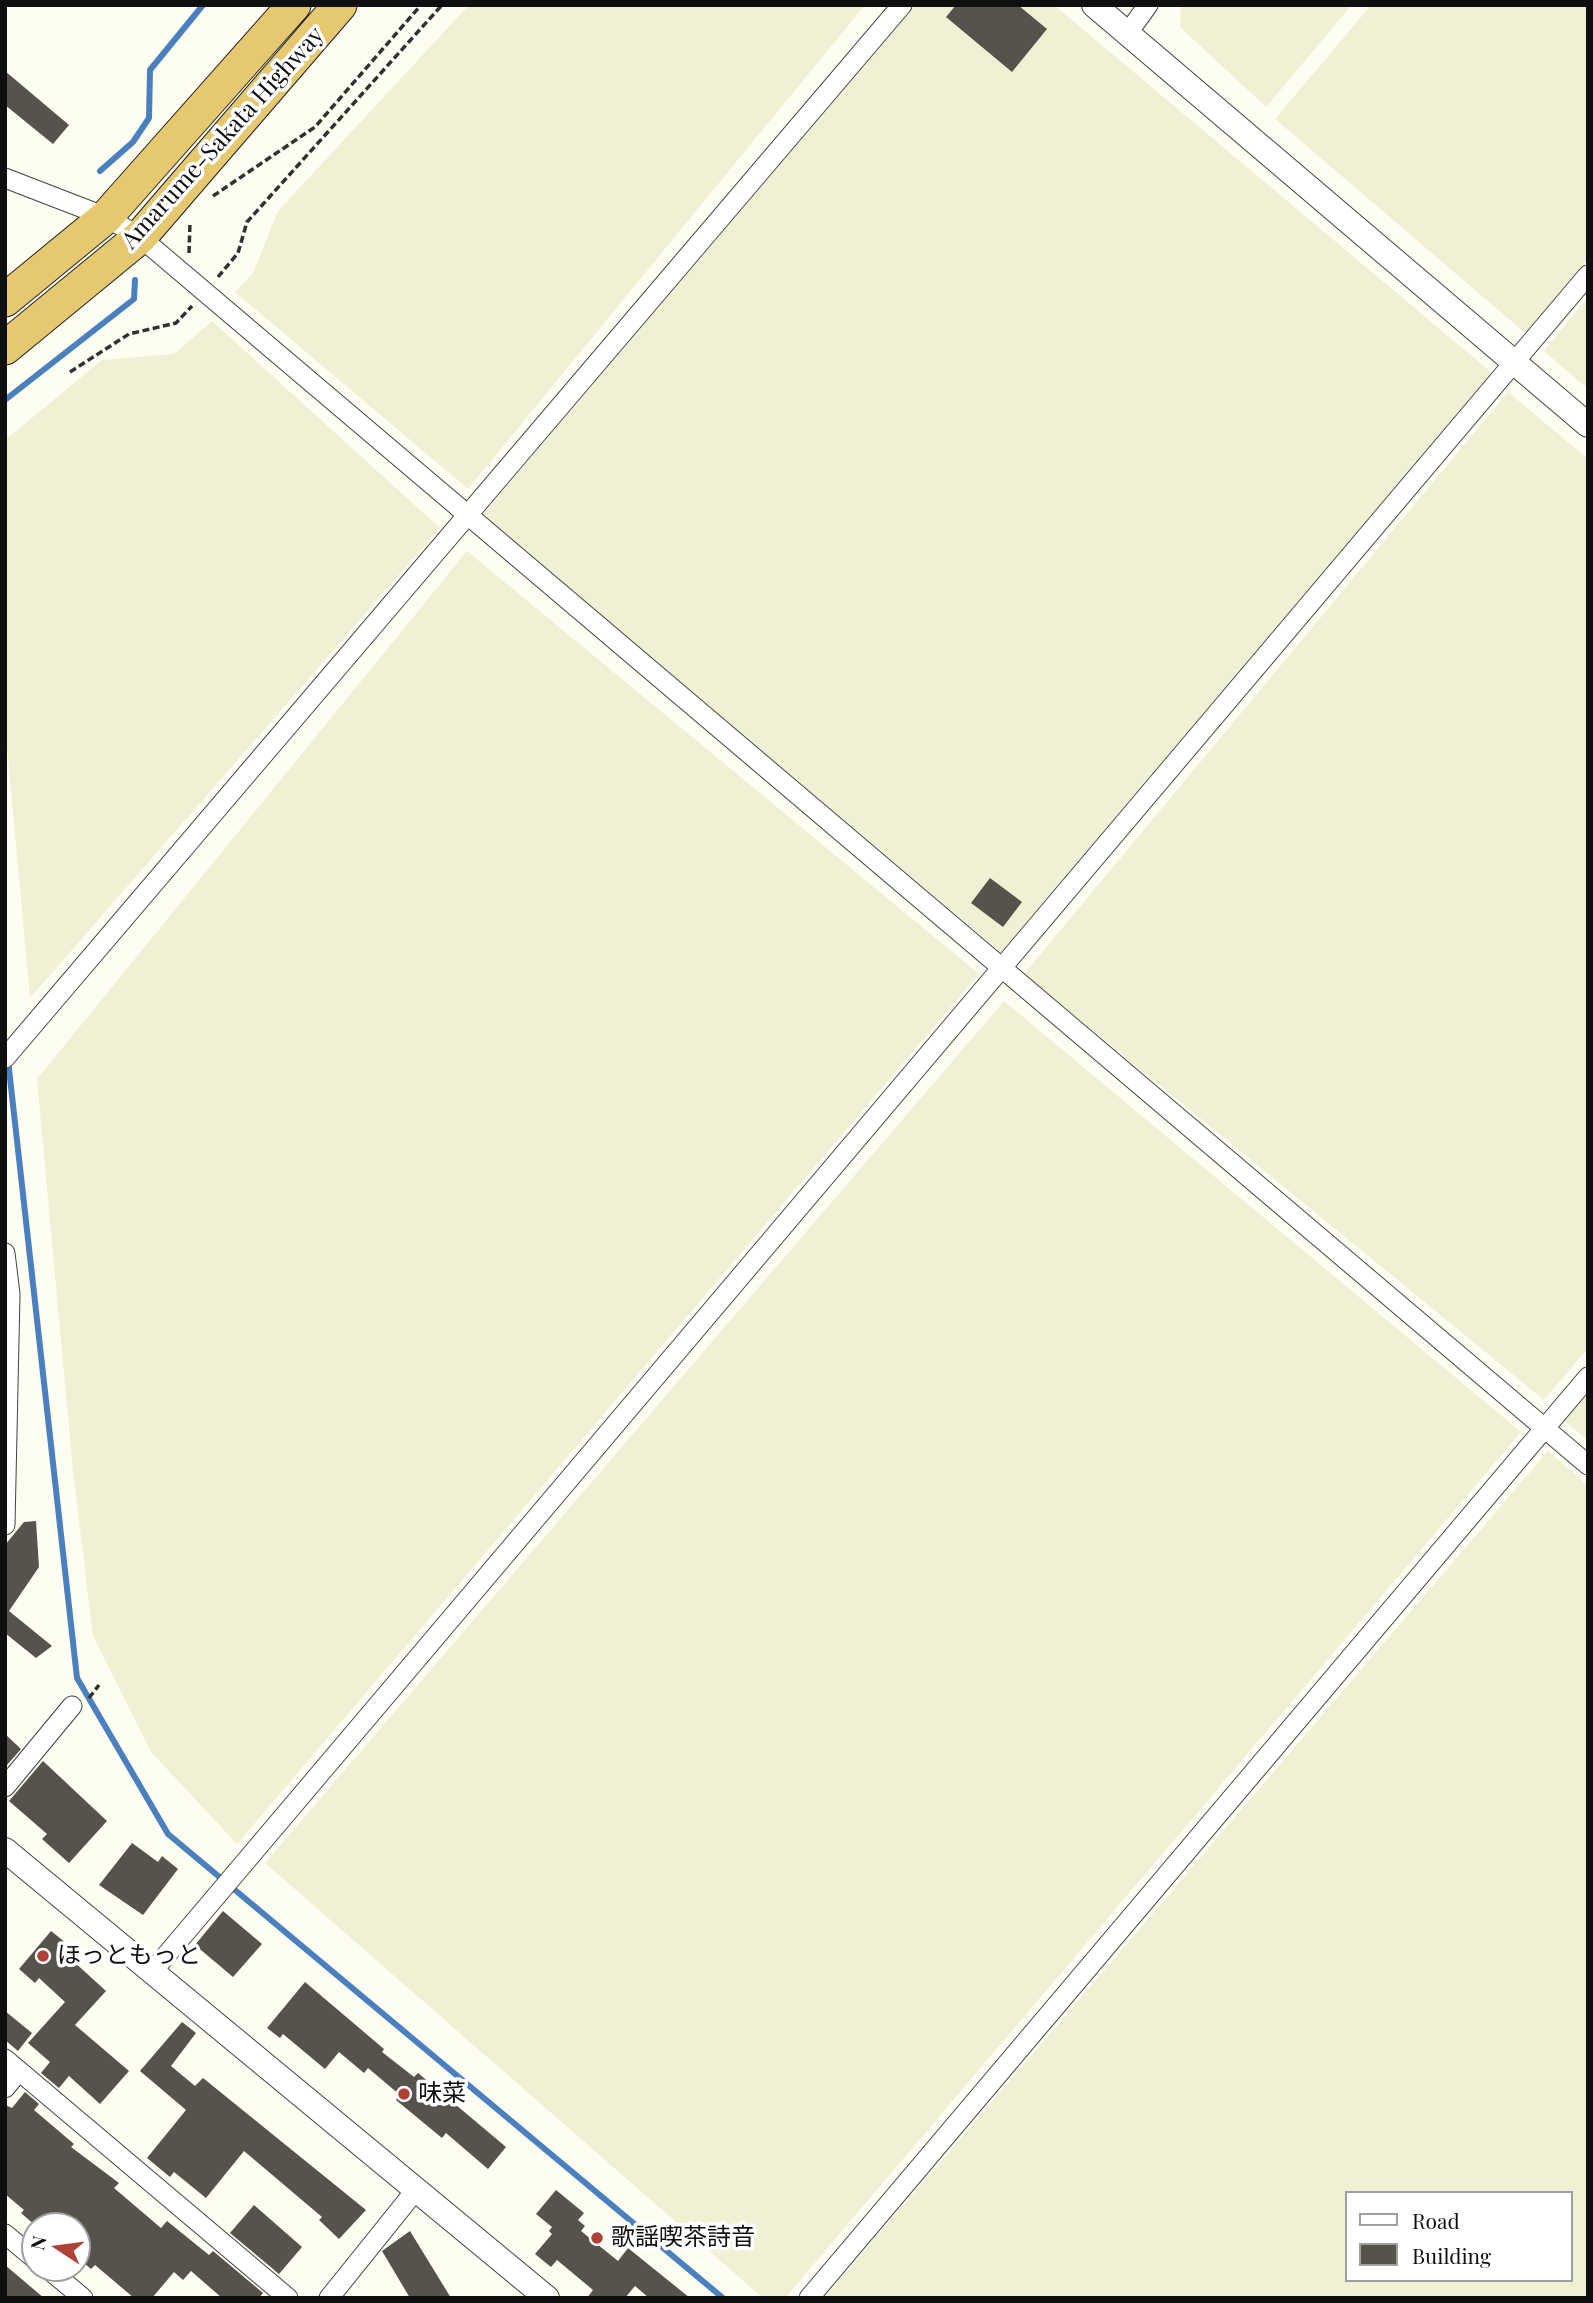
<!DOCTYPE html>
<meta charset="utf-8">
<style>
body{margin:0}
#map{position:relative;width:1593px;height:2303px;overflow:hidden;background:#fdfdf2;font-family:"Playfair Display",serif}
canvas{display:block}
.frame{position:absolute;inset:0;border:7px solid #0f0f0f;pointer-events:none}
.legend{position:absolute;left:1345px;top:2191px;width:228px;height:91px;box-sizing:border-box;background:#fff;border:2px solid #9f9f9f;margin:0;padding:9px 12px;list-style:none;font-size:21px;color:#0f0f0f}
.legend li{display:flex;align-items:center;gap:14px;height:35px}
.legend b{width:35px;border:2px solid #9f9f9f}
.north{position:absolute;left:21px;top:2212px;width:70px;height:70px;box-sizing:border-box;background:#fff;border:2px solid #9f9f9f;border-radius:50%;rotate:283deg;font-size:19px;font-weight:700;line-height:28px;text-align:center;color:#0f0f0f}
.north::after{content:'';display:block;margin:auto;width:24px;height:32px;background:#b04136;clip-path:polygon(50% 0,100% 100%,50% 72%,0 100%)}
</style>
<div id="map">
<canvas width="1593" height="2303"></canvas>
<div class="frame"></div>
<ul class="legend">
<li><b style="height:9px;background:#fff"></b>Road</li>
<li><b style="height:19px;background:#56524c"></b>Building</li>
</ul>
<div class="north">N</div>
</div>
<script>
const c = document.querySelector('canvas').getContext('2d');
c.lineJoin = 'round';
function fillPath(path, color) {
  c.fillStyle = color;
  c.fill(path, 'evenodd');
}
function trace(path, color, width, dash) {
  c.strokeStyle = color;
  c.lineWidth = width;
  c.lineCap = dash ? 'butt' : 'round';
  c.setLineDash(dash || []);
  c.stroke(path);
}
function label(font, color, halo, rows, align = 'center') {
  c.font = font + ' "Playfair Display","Noto Sans JP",serif';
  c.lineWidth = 7;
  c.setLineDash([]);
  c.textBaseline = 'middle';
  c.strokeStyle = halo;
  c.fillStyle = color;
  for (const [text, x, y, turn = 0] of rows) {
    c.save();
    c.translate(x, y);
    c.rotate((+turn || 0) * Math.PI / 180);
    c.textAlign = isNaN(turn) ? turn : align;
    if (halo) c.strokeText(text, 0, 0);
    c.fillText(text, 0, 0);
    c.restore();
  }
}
fillPath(new Path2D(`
 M469 5H865L468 489 235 292 253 273 278 211Z
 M915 5H1054L1492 373 1001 952 482 515Z
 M1181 5H1352L1266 107 1180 27Z
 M1371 5H1588V259L1525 333 1275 119Z
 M1588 297V389L1544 351Z
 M212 321 440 528 30 998 5 725V440L102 360 174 354Z
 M1508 392 1588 459V1348L1544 1400 1024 974Z
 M467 551 979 974 237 1844 151 1752 93 1636 73 1471 37 1079Z
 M1004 1001 1521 1432 785 2298H763L265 1863Z
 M1588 1393V1440L1564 1421Z
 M1548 1451 1588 1486V2298H824ZM1346 2193H1570V2280H1346Z`), '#f0f1d4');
trace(new Path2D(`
 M100 171 133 142 149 118 150 70 203 5
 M5 400 134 299 135 280
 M8 1060 77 1678 168 1834 723 2298`), '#4b80bf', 6);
fillPath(new Path2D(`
 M956 5H1018L1047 29 1012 72 946 17Z
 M5 71 69 125 53 144 5 105Z
 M990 878 1022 902 1003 927 971 903Z
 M36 1521 39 1567 9 1611 52 1646 36 1658 5 1633V1545L24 1522Z
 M5 1734 21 1749 7 1765 5 1763Z
 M43 1761 107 1821 69 1863 42 1839 47 1834 9 1801Z
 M132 1843 158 1862 162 1856 178 1869 143 1915 99 1885Z
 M223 1911 262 1944 233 1977 195 1945Z
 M51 1931 66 1943 61 1950 106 1991 75 2025 129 2071 100 2104 69 2076 59 2088 41 2073 50 2062 28 2043 65 2002 39 1978 35 1983 19 1969Z
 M305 1982 384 2049 382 2052 414 2077 418 2073 506 2147 488 2169 446 2133 442 2138 396 2100 400 2095 368 2068 364 2073 339 2052 325 2069 283 2034 280 2038 267 2028Z
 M5 2011 32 2033 18 2051 5 2040Z
 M182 2022 196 2033 171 2066 195 2086 203 2078 366 2210 339 2239 319 2220 322 2217 244 2151 206 2198 174 2172 170 2177 147 2158 186 2110 140 2071Z
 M25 2092 39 2104 34 2110 74 2144 71 2147 119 2183 114 2188 161 2228 167 2221 209 2255 213 2251 263 2293 259 2298H222L191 2271 183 2280 174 2272 152 2298H134L95 2265 91 2269 77 2257V2226H36L21 2213 24 2210 5 2194V2105L12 2108Z
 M556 2190 584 2213 578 2220 585 2226 581 2231 618 2261 628 2248 690 2298H649L635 2286 625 2298H587L593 2290 557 2260 551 2267 535 2254 552 2234 549 2231 552 2227 536 2214Z
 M254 2205 302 2247 279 2274 230 2233Z
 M410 2231 451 2298H410L382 2251Z
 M5 2265 44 2298H5Z`), '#56524c');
const minor = new Path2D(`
 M1127 34 1148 5
 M5 178 106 217 140 237 1588 1465
 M5 1058 902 5
 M5 1253 10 1294 5 1525
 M5 1787 72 1706
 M152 1972 1588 275
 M5 2059 288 2298
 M5 2088 19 2071
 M5 2234 35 2259
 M47 2268 83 2298
 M329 2298 415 2191
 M809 2298 1588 1377`);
const tertiary = new Path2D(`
 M1094 5 1588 425
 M5 1850 547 2298`);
const trunk = new Path2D(`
 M5 300 106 217 294 5
 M5 348 140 237 340 5`);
trace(minor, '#424242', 21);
trace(tertiary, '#424242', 26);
trace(trunk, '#202020', 35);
trace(new Path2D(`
 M213 196 315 127 421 5
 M189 253 190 222
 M218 277 238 253 247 222 442 5
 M70 372 129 334 176 323 192 306
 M89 1698 99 1685`), '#313131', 3.5, [7, 3.5]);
trace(minor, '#fff', 19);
trace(tertiary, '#fff', 24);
trace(trunk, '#e6c870', 33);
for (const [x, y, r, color] of [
 [43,1956,7,"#b04136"],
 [404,2094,7,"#b04136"],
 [597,2238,7,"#b04136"]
]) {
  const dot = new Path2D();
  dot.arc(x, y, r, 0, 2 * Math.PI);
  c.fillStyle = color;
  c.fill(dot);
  trace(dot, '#fff', 2.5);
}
label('24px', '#0f0f0f', '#fff', [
 ["Amarume-Sakata Highway",223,138,-48]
]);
label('24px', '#0f0f0f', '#fff', [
 ["ほっともっと",57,1956],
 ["味菜",418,2094],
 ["歌謡喫茶詩音",611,2238]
], 'left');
</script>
